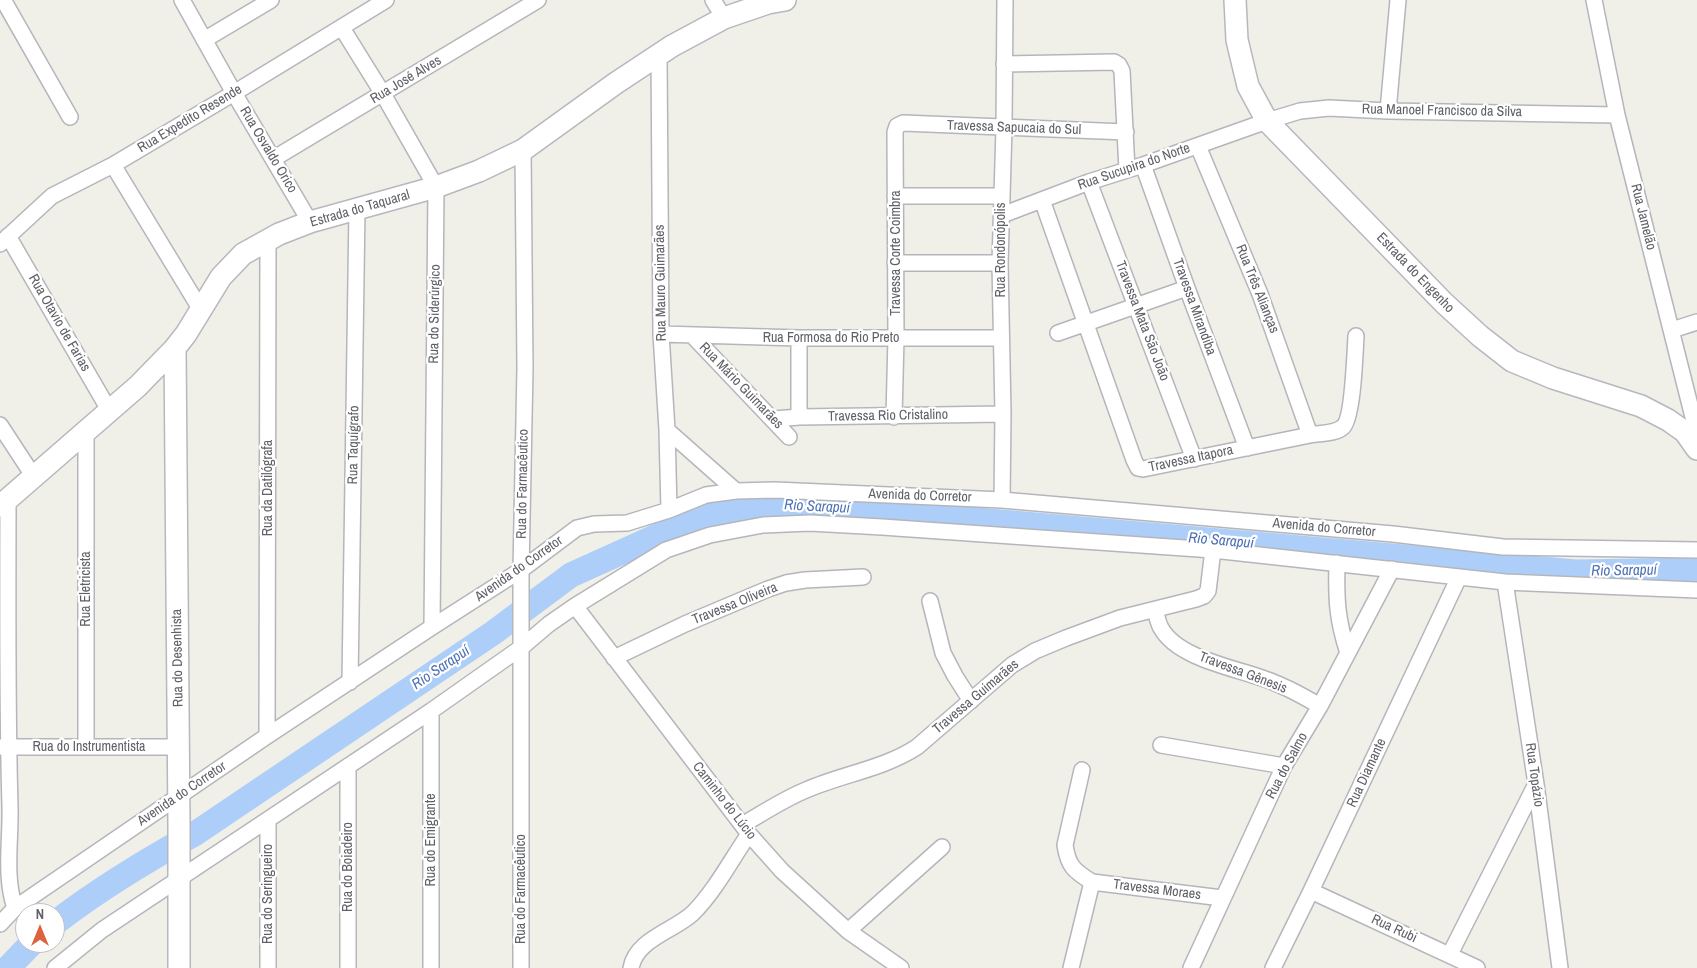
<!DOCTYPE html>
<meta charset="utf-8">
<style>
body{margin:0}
#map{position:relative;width:1697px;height:968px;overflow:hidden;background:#f0efe8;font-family:"Archivo Narrow",sans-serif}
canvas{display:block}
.north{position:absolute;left:15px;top:903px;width:50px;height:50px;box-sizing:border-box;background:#fff;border:1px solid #bfc0c2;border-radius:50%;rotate:0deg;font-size:14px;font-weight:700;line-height:20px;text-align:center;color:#5f6167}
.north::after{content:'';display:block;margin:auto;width:18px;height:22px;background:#df623f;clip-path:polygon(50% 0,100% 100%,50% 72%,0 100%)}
</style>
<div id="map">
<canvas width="1697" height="968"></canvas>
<div class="north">N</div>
</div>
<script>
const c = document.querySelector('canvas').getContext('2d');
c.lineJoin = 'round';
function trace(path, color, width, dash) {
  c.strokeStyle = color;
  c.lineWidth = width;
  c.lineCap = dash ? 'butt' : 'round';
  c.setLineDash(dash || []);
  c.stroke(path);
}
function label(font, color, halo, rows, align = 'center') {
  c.font = font + ' "Archivo Narrow",sans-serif';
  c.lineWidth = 4.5;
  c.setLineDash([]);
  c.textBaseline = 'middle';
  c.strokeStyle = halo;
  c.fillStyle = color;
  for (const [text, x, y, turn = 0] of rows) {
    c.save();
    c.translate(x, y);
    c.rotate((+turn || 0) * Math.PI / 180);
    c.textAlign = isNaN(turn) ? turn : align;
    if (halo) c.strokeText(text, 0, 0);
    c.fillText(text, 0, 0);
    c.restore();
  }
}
trace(new Path2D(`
 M55 923C99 889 147 860 196 833L493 633 571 575 706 514 776 505 863 510 1576 572 1697 570
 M8 968 32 943`), '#aecefa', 25);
const street = new Path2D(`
 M182 0 234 93 310 222
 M713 0 724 18
 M1594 0 1617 115 1697 433
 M5 3 70 117
 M342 28 383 94 436 187 432 627
 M204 40 271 0
 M659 55 661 334 667 430 669 510
 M1004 64 1114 62 1119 65 1122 71 1127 170
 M1388 111 1398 0
 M1198 146 1260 294 1310 435
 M273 159 538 0
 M113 165 201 310
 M1143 165 1187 288 1247 448
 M1089 182 1194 459
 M895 196H1002
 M1042 200 1134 460 1138 468 1143 469 1310 435C1320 433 1335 434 1343 427 1353 418 1355 352 1356 336
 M1002 215 1089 182 1143 165 1267 121 1300 111 1329 108 1388 111 1617 115
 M8 236 109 410
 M0 244 52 196 113 165 234 93 386 0
 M895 263H1000
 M1672 330 1697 322
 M1058 333 1187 288
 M661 334 799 338H1001
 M692 335 789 437
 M799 338V417
 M894 417 896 338 895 132 897 126 903 123 1126 132
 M774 419 799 417 1003 414
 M0 425 34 477
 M667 430 736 491
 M8 499C8 601 7 704 10 806 11 840 4 876 15 908
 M1002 500 1003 414 1000 263 1004 128 1005 0
 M1337 563C1336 599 1337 620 1348 653
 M1505 582 1536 784 1560 968
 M930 601 943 653 955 676 971 701
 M575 606 749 834 782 871 848 931 901 968
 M1155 610C1157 616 1158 623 1161 628 1179 661 1244 669 1275 683 1291 689 1306 698 1320 706
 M614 658 685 624 768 589 786 583 805 580 863 577
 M350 682 357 209
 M431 711V968
 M267 736 268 241
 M1161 745 1284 766
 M0 747H179
 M86 747V432
 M348 766V968
 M1082 770 1065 845C1068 866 1074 871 1092 882L1222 898
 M742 825C763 813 784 799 806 790 843 774 883 769 917 747L1012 665 1035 651 1066 638 1120 618 1196 599 1204 596 1208 591 1213 550
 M1311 891 1477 968
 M0 924 15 908 267 736 432 627 521 570 577 528 594 524 627 523 669 510 706 495 736 491 775 490 1002 500 1393 534 1503 547 1697 550
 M848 931 942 847
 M1450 954 1536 784
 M55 968 102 930 431 711 522 647 549 624 575 606 666 550 710 535 763 525 810 523 882 527 1213 550 1505 582 1697 590
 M268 968V820
 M521 968V570L525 368 523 150
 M631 968C636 939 674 931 693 913 715 891 731 860 749 834
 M1071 968 1092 882
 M1191 968 1284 766 1320 706 1392 569
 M1273 968 1311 891 1459 577`);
const secondary = new Path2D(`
 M1235 0 1237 40 1248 86 1267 121 1444 303 1480 336 1512 361 1553 378 1641 406 1668 420 1685 432 1697 449
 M175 348 179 825V968
 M0 506 138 386 175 348 186 334 221 277 243 254 279 234 310 222 436 187 479 171 523 150 616 83 672 46 724 18 768 3 785 0`);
trace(street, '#b5b6bb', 18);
trace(secondary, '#b6b8be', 24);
trace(street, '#fff', 15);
trace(secondary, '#fff', 21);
label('14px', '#5f6167', '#fff', [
 ["Rua José Alves",406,80,-31],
 ["Rua Manoel Francisco da Silva",1442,111,1],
 ["Rua Expedito Resende",190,119,-31],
 ["Travessa Sapucaia do Sul",1014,128,2],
 ["Rua Osvaldo Orico",268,150,59],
 ["Rua Sucupira do Norte",1134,167,-19],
 ["Estrada do Taquaral",360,209,-16],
 ["Rua Jamelão",1643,217,76],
 ["Rua Rondonópolis",1001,250,-90],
 ["Travessa Corte Coimbra",896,253,-90],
 ["Estrada do Engenho",1415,273,46],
 ["Rua Mauro Guimarães",661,283,-91],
 ["Rua Três Alianças",1257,289,68],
 ["Travessa Mirandiba",1194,307,70],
 ["Rua do Siderúrgico",435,314,-89],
 ["Travessa Mata São João",1142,321,69],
 ["Rua Otavio de Farias",59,323,60],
 ["Rua Formosa do Rio Preto",831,338],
 ["Rua Mário Guimarães",741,386,46],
 ["Travessa Rio Cristalino",888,416,-1],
 ["Rua Taquígrafo",354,445,-89],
 ["Travessa Itapora",1191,459,-12],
 ["Rua do Farmacêutico",523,484,-89],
 ["Rua da Datilógrafa",268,488,-90],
 ["Avenida do Corretor",920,496,2],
 ["Avenida do Corretor",1324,528,5],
 ["Avenida do Corretor",519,569,-35],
 ["Rua Eletricista",86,589,-90],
 ["Travessa Oliveira",735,604,-22],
 ["Rua do Desenhista",178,658,-91],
 ["Travessa Gênesis",1243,673,21],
 ["Travessa Guimarães",976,697,-40],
 ["Rua do Instrumentista",89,747],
 ["Rua do Salmo",1287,766,-62],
 ["Rua Diamante",1367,773,-65],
 ["Rua Topázio",1534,775,82],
 ["Avenida do Corretor",182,794,-34],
 ["Caminho do Lúcio",724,801,52],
 ["Rua do Emigrante",431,840,-90],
 ["Rua do Boiadeiro",348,867,-90],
 ["Rua do Farmacêutico",521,889,-90],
 ["Travessa Moraes",1157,890,7],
 ["Rua do Seringueiro",268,894,-90],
 ["Rua Rubi",1394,929,25]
]);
label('italic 15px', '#4d71b4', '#fff', [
 ["Rio Sarapuí",817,507,3],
 ["Rio Sarapuí",1221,541,5],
 ["Rio Sarapuí",1624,571,-1],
 ["Rio Sarapuí",441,668,-34]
]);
</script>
